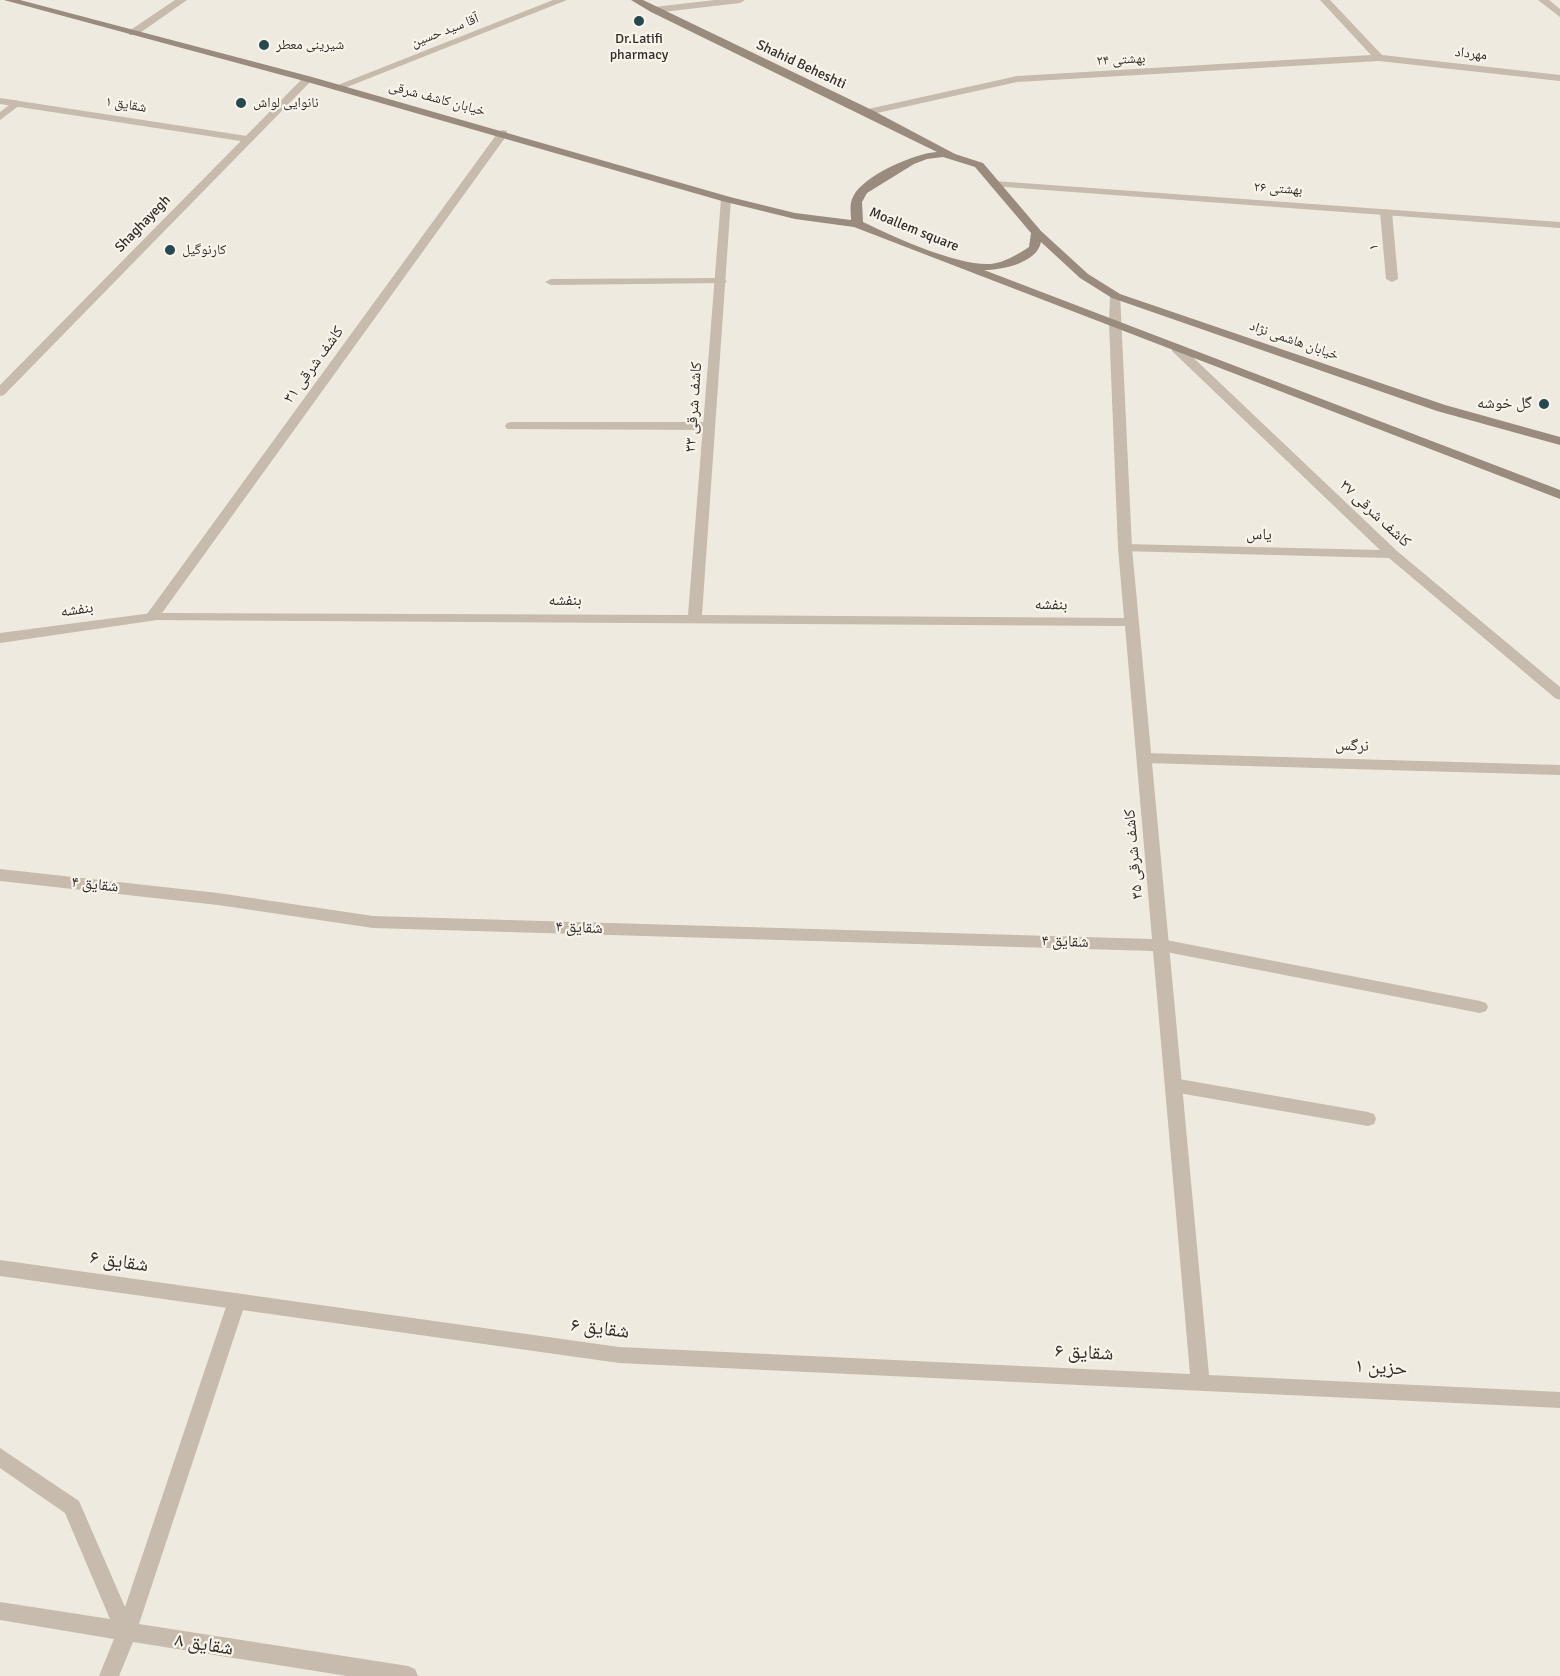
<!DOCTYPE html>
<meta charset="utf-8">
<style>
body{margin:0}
canvas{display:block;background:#efeadf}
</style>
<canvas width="1560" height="1676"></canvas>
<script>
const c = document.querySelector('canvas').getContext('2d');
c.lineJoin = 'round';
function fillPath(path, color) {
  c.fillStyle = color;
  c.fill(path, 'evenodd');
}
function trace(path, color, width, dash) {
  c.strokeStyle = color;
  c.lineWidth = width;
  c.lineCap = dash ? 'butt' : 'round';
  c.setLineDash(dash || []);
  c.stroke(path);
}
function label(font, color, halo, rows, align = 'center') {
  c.font = font + ' Signika,"Noto Naskh Arabic",sans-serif';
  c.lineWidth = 4.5;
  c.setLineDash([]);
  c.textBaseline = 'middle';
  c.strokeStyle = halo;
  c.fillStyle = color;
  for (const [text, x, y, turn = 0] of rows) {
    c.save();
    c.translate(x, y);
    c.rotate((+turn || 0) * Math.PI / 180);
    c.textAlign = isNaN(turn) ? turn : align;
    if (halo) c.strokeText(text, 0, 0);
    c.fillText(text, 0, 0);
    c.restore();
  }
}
fillPath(new Path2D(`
 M175 0H187L137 35H129V31Z
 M715 0H745L740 3 654 13 649 10 654 7Z
 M16 100 21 103 20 105 0 120V112Z
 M1386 209 1392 212 1398 279 1392 282 1386 279 1380 212Z
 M721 278 727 281 725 283 551 285 545 282 551 279Z
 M1176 344 1180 345 1397 551 1560 687V700L1555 698 1389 558 1120 551 1118 548 1125 544 1380 550 1172 351V345Z
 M511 422H709L715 426 709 430 507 429 505 426 507 423Z
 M152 613 159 617 157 620 0 643V633Z
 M1144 753 1560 765V775L1144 763 1137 758Z
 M1161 939 1480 1001 1486 1003 1488 1007 1486 1011 1480 1013 1161 951 1155 949 1153 945 1155 941Z
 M1173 1078 1368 1112 1374 1114 1376 1119 1374 1124 1368 1126 1173 1092 1167 1090 1165 1085 1167 1080Z
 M237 1293 243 1296 246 1301 139 1624 408 1666 415 1669 418 1676H347L133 1642 119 1676H99L114 1639 0 1620V1602L110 1619 65 1513 0 1468V1448L79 1501 125 1607 228 1301 231 1296Z`), '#c6bbac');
fillPath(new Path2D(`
 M553 0H567L342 89 333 87Z
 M1320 0H1330L1382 55 1560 75V81L1379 61 1017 82 868 115 863 112 868 109 1017 76 1371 55Z
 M1538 0H1549L1560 9V17Z
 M0 98 247 136 252 139 247 142 0 104Z
 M503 130 507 131V135L162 613 688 615 721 199 726 196 731 199 702 615 1124 618 1118 548 1109 324 1110 296 1116 293 1120 294 1132 548 1209 1375 1560 1392V1408L619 1363 0 1276V1260L619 1347 1190 1374 1153 951 373 928 218 905 0 881V869L218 893 373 916 1152 939 1125 626 147 620 145 617 147 614 499 131Z
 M995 181 1560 222V228L991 186 990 184Z`), '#c6bbac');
fillPath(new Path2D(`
 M304 77 313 79 4 395 0 396V385Z`), '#c6bbac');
fillPath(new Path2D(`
 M4 0H20L312 77 730 197 795 213 851 220C851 212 849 204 853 197 862 176 915 153 937 152L651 12 631 0H643L872 110 955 154 983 163 1041 231 1088 274 1120 294 1445 405 1560 437V445L1437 411 1112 298 1080 278 1041 242C1037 263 1002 270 984 270L1560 490V499L854 227 795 219 722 201 304 81ZM943 157 975 167 1031 233 1029 247C1017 255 1005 262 991 264 957 266 894 237 863 222L862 202 867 193 914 164 927 159Z`), '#998b7e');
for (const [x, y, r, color] of [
 [639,21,6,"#254951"],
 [264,45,6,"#254951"],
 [241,103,6,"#254951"],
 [170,250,6,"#254951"],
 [1544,404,6,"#254951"]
]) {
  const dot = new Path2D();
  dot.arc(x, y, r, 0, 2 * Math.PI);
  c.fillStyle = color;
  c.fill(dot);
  trace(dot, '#f8f3eb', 2);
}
label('14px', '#352f2a', '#f8f3eb', [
 ["آقا سید حسین",445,31,-21],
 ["مهرداد",1471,54,6],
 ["بهشتی ۲۴",1121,60,-3],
 ["Shahid Beheshti",801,65,25],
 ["خیابان کاشف شرقی",437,99,15],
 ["شقایق ۱",126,105,9],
 ["بهشتی ۲۶",1278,189,4],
 ["Shaghayegh",143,224,-46],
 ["Moallem square",914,230,22],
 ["۱",1374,247,-94],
 ["خیابان هاشمی نژاد",1294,341,19]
]);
label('14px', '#352f2a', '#f8f3eb', [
 ["Dr.Latifi",639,39,"center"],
 ["pharmacy",639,55,"center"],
 ["شیرینی معطر",276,45],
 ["نانوایی لواش",253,103],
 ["کارنوگیل",182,250]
], 'left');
label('16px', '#352f2a', '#f8f3eb', [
 ["کاشف شرقی ۳۱",314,365,-54],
 ["کاشف شرقی ۳۳",694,407,-86],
 ["کاشف شرقی ۳۷",1375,514,43],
 ["یاس",1259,535,1],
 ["بنفشه",565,601],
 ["بنفشه",1051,605,1],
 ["بنفشه",77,610,-8],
 ["نرگس",1352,746,2],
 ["کاشف شرقی ۳۵",1134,854,-95],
 ["شقایق ۴",95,885,6],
 ["شقایق ۴",579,928,2],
 ["شقایق ۴",1065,942,2]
]);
label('16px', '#352f2a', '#f8f3eb', [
 ["گل خوشه",1532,404]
], 'right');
label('20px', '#352f2a', '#f8f3eb', [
 ["شقایق ۶",119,1262,8],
 ["شقایق ۶",600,1329,7],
 ["شقایق ۶",1084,1353,3],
 ["حزین ۱",1381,1368,3],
 ["شقایق ۸",204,1645,9]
]);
</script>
